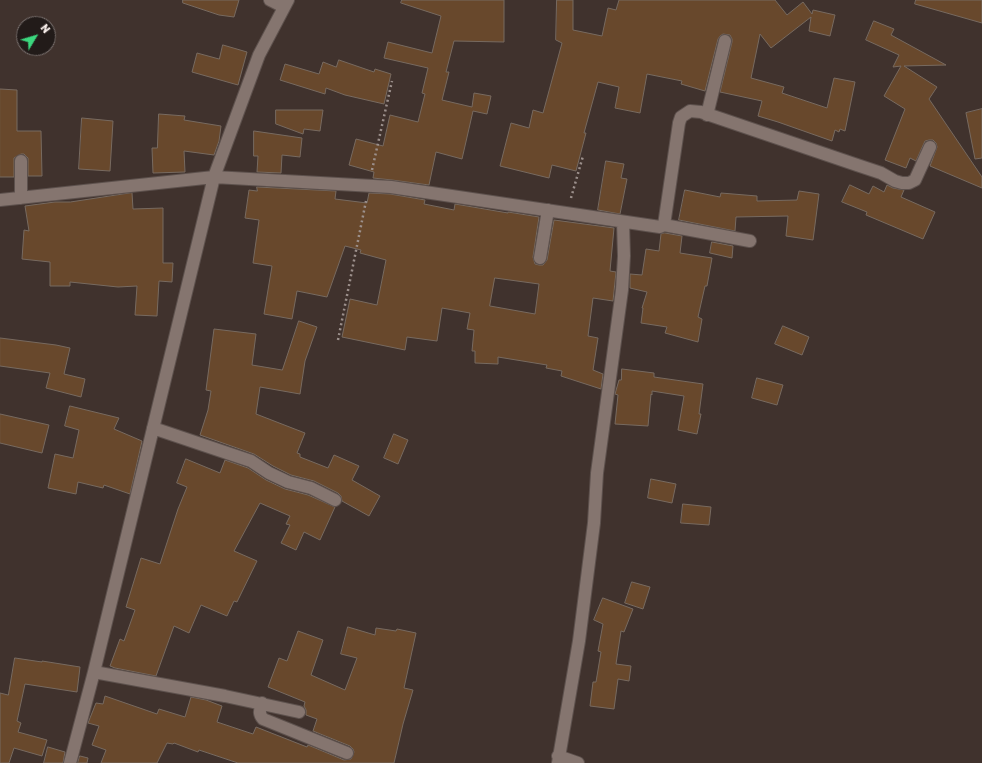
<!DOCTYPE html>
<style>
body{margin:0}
#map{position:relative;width:982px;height:763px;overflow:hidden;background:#40322d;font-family:Rubik,sans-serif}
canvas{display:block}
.north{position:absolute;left:16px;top:16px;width:40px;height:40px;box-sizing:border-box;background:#221b19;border:1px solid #786f6d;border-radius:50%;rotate:52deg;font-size:11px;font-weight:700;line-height:16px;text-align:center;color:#f8eeeb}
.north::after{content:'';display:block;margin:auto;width:14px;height:18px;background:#3bd77e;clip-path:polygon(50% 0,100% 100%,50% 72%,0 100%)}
</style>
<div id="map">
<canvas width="982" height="763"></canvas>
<div class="north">N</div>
</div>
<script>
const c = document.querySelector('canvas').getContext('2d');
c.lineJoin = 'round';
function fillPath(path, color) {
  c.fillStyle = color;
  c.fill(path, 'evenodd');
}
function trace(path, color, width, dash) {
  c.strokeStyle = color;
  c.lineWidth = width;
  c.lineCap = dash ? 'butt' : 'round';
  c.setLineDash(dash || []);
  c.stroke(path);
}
const building = new Path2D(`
 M183 0H239L234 17 219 15 183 3Z
 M402 0H504V42L454 41 446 72H449L442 100 472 107 474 93 491 96 487 114 473 111 462 159 436 152 429 185 392 180 373 178 374 172 349 165 356 139 383 146 390 115 418 122 425 94 422 93 428 68 384 58 388 42 432 53 441 16 401 3Z
 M557 0H573V30L602 36 608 8 616 10 619 0H775L787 15 803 2 812 14 813 10 835 15 830 36 809 31 811 17 771 48 760 34 751 78 784 87 782 93 827 108 834 78 855 82 845 131 840 129 839 132 835 130 832 141 778 122 758 116 762 101 720 92 732 42V39L730 35 723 34 720 36 718 39 705 91 681 84 682 81 647 74 640 113 615 108 619 87 598 82 584 133H586L576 171 552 165 549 178 500 166 511 123 529 128 533 110 543 113 562 43 556 40Z
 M916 0H982V23L915 4Z
 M874 21 894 29 891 35 946 65 904 66 937 87 929 99 982 177V188L930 166 937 147 936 143 933 140H929L925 141 916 161 910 158 906 168 885 160 905 109 884 96 901 66 893 67 899 55 866 40Z
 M223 45 247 52 238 85 192 72 197 53 219 59Z
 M339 60 374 72 375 69 391 74 384 104 345 95 326 88 325 94 280 80 285 64 319 74 323 62 336 67Z
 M0 89 17 90V131H41L42 176H28V158L24 154H21L14 158V177H0Z
 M982 109V158L975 159 966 113Z
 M276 110H323L320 131 304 129 303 134 276 124Z
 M159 114 185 116 184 120 221 126 219 141 214 155 184 151 185 172 153 173 152 148H157Z
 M82 118 113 121 110 171 79 169Z
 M254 131 302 138 300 157 282 155 281 173 257 172 258 156H254Z
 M606 161 624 164 621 178 627 179 620 214 598 210Z
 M850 185 869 194 873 186 884 192 887 185 893 188 904 190 901 197 935 212 923 239 866 215 867 212 842 202Z
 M257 187 336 191 335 199 367 203 369 193 390 194 425 200 424 204 454 210 455 204 508 213V212L539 217 533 257 535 264 539 265H543L547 260 554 220 614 228 610 271 616 272 613 301 593 298 588 336 598 338 593 370 603 374 601 389 561 376 562 371 546 368 547 365 498 357V364L475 363V351H472L474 330 467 329 470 313 442 308 437 341 407 337 405 350 342 337 350 299 377 305 386 260 360 253 361 250 345 246 327 297 297 291 292 319 264 314 272 266 253 263 259 220 245 218 249 190 257 191ZM495 278 539 284 535 314 490 306Z
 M685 190 720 197 721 193 757 196V201L797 200 799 191 819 194 813 240 786 236 788 216 736 217 735 231 679 220Z
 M132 193 133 209 163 208V263H173L172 282 159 281 157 316 135 315 137 286 118 287 70 282V286H50V262L22 259 24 230 29 231 25 206 55 202H70Z
 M665 233 682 236 680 253 712 258 707 286H705L698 317 702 319 698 342 665 333 667 327 641 323 643 308H642L647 292 630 288V274L642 275 646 249 659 251 661 234Z
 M712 242 733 246 732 258 710 253Z
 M299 321 317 327 305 361 300 394 260 387 256 414 305 433 297 453 300 454V457L328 468 334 455 359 466 352 480 380 496 369 516 342 501 341 496 338 493 314 481 291 475 273 466 254 454 200 435 208 410 211 391 206 390 214 329 256 334 252 365 282 370Z
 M783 326 809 337 802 355 775 344Z
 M0 338 56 345 70 348 64 374 85 379 81 397 46 388 50 373 0 366Z
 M622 369 654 373V377L703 384 699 414H701L697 434 678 430 684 396 652 391V395L651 394 648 426 615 424 618 395 615 394 619 380H621Z
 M757 378 783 385 777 405 752 398Z
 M70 406 119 418 114 429 142 441 130 494 104 485 103 488 78 482 76 494 48 488 55 454 73 458 79 430 65 426Z
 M0 414 49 425 42 453 0 443Z
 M394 434 408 440 398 464 384 458Z
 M186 459 220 473 225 460 248 468 266 480 285 489 308 495 335 507 320 540 304 532 296 550 281 543 290 525 286 524 290 516 260 503 234 551 257 561 237 602 234 601 227 616 201 605 189 633 174 626 156 676 115 668 110 666 120 639 124 641 135 610 126 607 141 558 160 564 178 509 187 487 177 483Z
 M651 479 676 484 672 503 648 498Z
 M683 504 711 507 709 525 681 523Z
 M632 582 650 587 643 609 625 603Z
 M603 598 633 609 624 632 621 631 616 664 631 666 629 681 618 679 614 709 590 706 593 682H596L601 652 598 651 603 624 594 620Z
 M348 627 375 635 376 628 396 631 397 629 416 633 404 688 413 690 403 724 394 763H238L199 750 198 752 174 743 173 744 167 743 157 763H101L106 750 92 745 99 726 88 723 96 703 103 704 105 696 157 714 159 709 185 717 191 697 206 700 222 706 217 722 253 734 256 727 307 747 308 745 344 760 351 759 354 752 353 749 350 746 313 731 317 719 306 715V710L304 706 305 702 268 687 279 658 287 661 298 631 323 640 311 675 345 690 357 658 341 654Z
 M15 658 42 662V661L80 667 77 692 25 684 17 721 21 723 18 732 47 740 42 756 14 748 9 763H0V693L8 695Z
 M48 747 65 752 63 763H44Z
 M80 756 88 758 87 763H78Z`);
fillPath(building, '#68482c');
trace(building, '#776a60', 1);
const minor = new Path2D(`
 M270 0 284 7
 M707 115 725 41
 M21 161V198
 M0 200 214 177 391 187 660 227 664 225 679 123 681 117 690 111 701 112 857 165 881 173 895 181 902 183H909L915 180 930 147
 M664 225 750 241
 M540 258 548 210
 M153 428 251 461 269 473 288 482 311 488 335 500
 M94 672 225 696 299 712
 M262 703C260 710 258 713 263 719L347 753
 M558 756 578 763
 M70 763 94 672 214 177 259 55 288 0
 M558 763 579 641 594 523 597 473 622 290 624 256 623 222`);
trace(minor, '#5d514d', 14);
trace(new Path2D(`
 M372 170 392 81
 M571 198 583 156
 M338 340 366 201`), '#9c908c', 2.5, [2, 3]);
trace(minor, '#85756f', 12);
</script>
